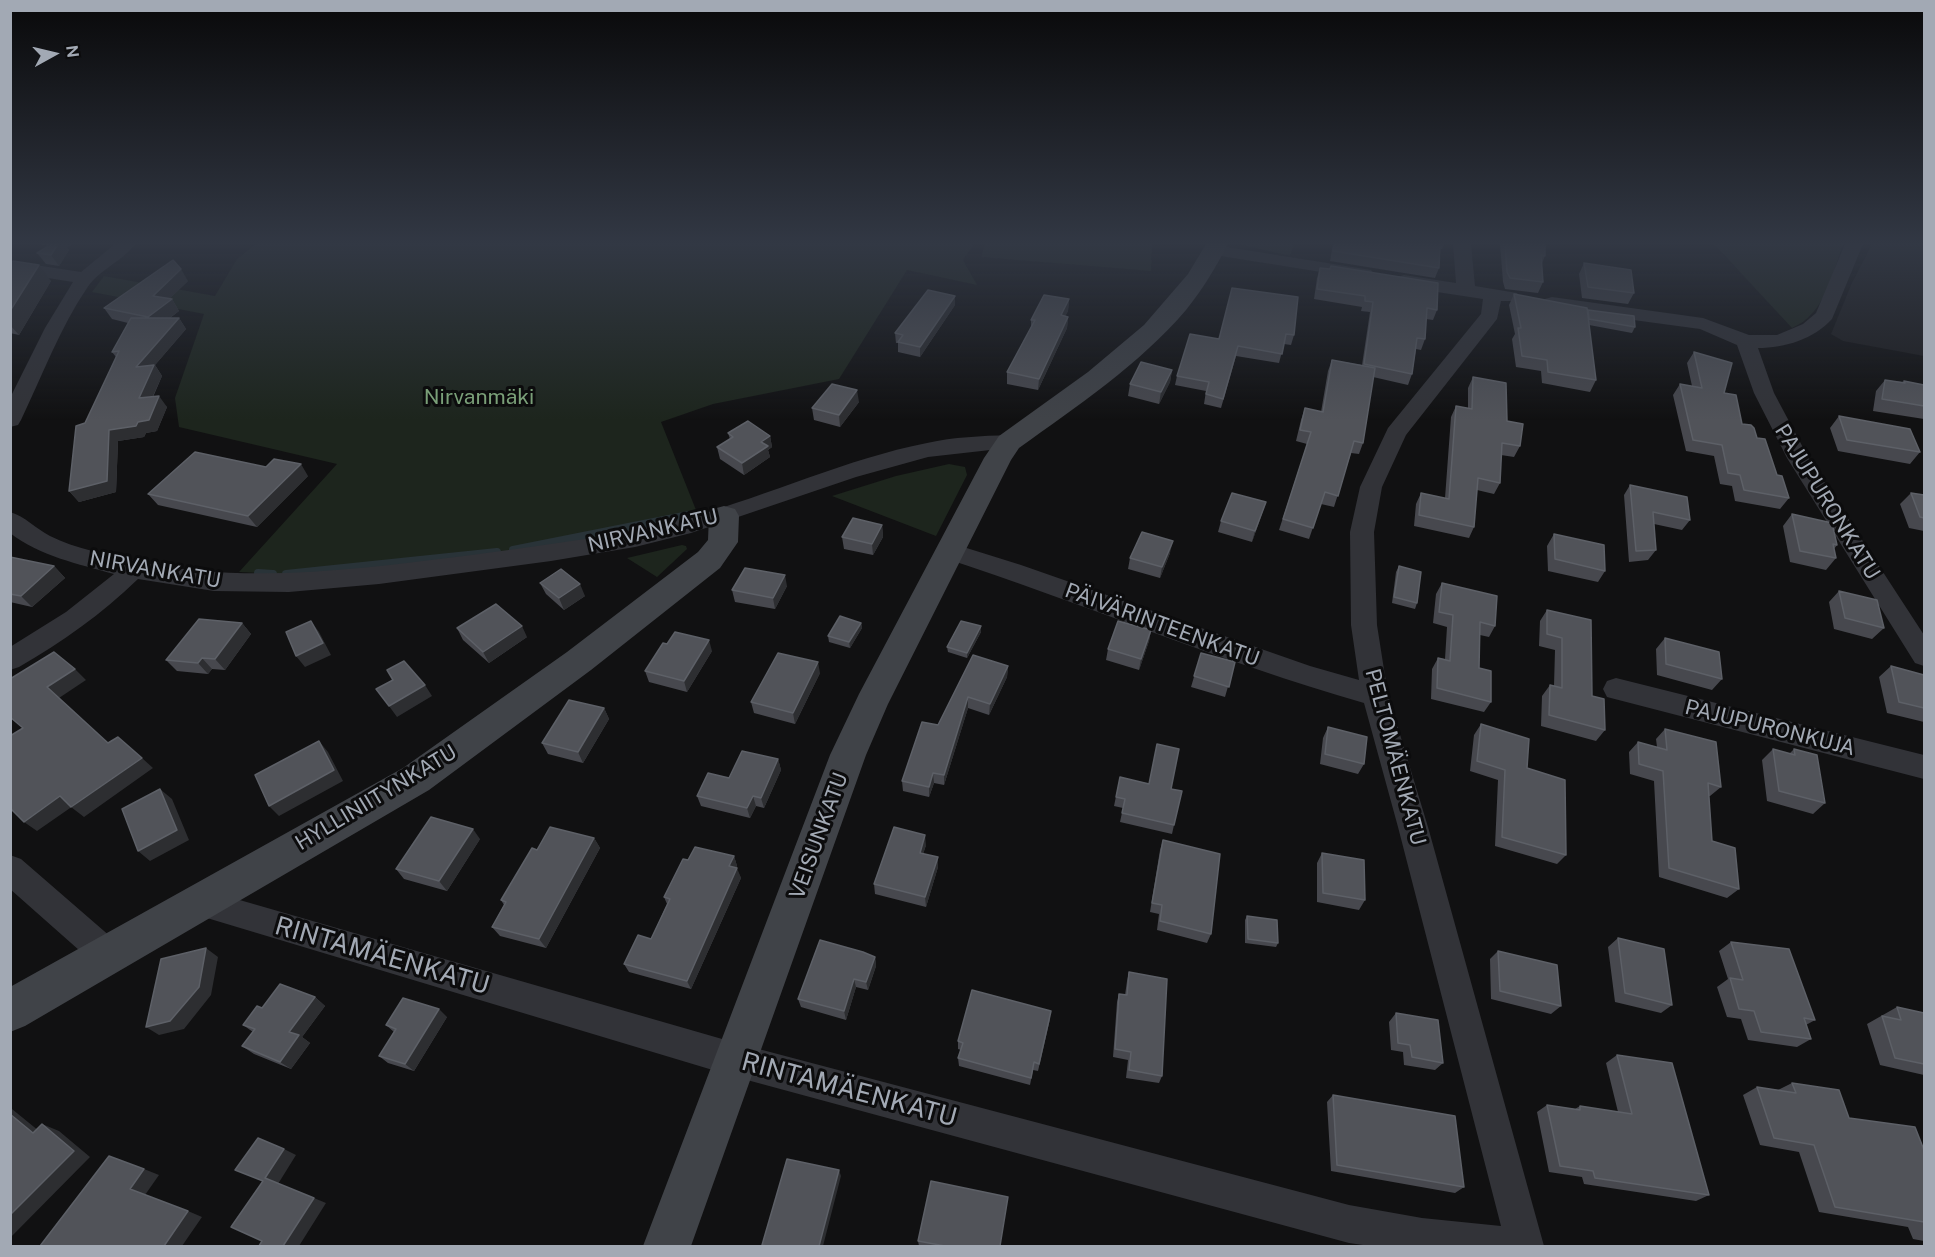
<!DOCTYPE html>
<meta charset="utf-8">
<style>
body{margin:0}
#map{position:relative;width:1935px;height:1257px;overflow:hidden;background:#111112;font-family:"Public Sans",sans-serif}
canvas{display:block}
.frame{position:absolute;inset:0;border:12px solid #a2a9b4;pointer-events:none}
.north{position:absolute;left:24px;top:24px;width:60px;height:60px;-webkit-text-stroke:4px #0c0c0d;paint-order:stroke;rotate:82deg;font-size:16px;font-weight:700;line-height:24px;text-align:center;color:#a2a9b4}
.north::after{content:'';display:block;margin:auto;width:21px;height:27px;background:#a2a9b4;clip-path:polygon(50% 0,100% 100%,50% 72%,0 100%)}
</style>
<div id="map">
<canvas width="1935" height="1257"></canvas>
<div class="frame"></div>
<div class="north">N</div>
</div>
<script>
const c = document.querySelector('canvas').getContext('2d');
c.lineJoin = 'round';
function fillPath(path, color) {
  c.fillStyle = color;
  c.fill(path, 'evenodd');
}
function trace(path, color, width, dash) {
  c.strokeStyle = color;
  c.lineWidth = width;
  c.lineCap = dash ? 'butt' : 'round';
  c.setLineDash(dash || []);
  c.stroke(path);
}
function label(font, color, halo, rows, align = 'center') {
  c.font = font + ' "Public Sans",sans-serif';
  c.lineWidth = 6;
  c.setLineDash([]);
  c.textBaseline = 'middle';
  c.strokeStyle = halo;
  c.fillStyle = color;
  for (const [text, x, y, turn = 0] of rows) {
    c.save();
    c.translate(x, y);
    c.rotate((+turn || 0) * Math.PI / 180);
    c.textAlign = isNaN(turn) ? turn : align;
    if (halo) c.strokeText(text, 0, 0);
    c.fillText(text, 0, 0);
    c.restore();
  }
}
fillPath(new Path2D(`
 M1872 244H1924V356L1843 341 1831 334 1851 285Z`), '#1d1d1f');
fillPath(new Path2D(`
 M256 244H974L963 260 977 285 907 270 839 379 713 404 661 422 696 510 533 548 300 575 239 572 337 464 179 427 175 398 204 314 92 292 104 276 215 296 237 259Z
 M985 244H1152L1151 271 981 257Z
 M1239 244H1294L1290 256Z
 M1714 244H1843C1832 275 1825 314 1792 328Z
 M949 464 965 467 967 475 936 536 832 496 896 476Z
 M682 545 686 546 687 549 657 577 627 558Z`), '#1d251d');
trace(new Path2D(`
 M513 550 689 515
 M258 573 273 574
 M286 574 497 552`), '#293338', 8);
fillPath(new Path2D(`
 M115 244H135C123 261 100 269 87 288 60 328 42 376 21 420L18 425 10 427V398L45 328 73 282 10 272V261L81 272Z
 M1453 244H1471L1475 286 1517 293 1519 297 1517 301H1501L1497 319 1406 435 1382 487 1374 532 1377 625 1388 695 1428 827 1544 1246H1370L1349 1243 736 1077 187 912 182 902 187 892 198 888 736 1043 1349 1205 1422 1218 1501 1226 1398 827 1364 703C1220 662 1083 603 941 557L937 551 941 545 949 542 957 545 1021 565 1310 666 1359 680 1351 625 1350 532 1360 487 1388 428 1481 314 1483 299 1404 287 1397 285 1395 281 1397 277 1404 275 1456 283Z
 M1845 244H1863L1832 319C1814 339 1785 348 1758 348L1774 393 1808 457 1924 635V666L1915 663 1787 458 1754 393 1737 345 1700 329 1552 309 1545 307 1543 303 1545 299 1552 297 1703 318 1749 335H1777L1803 324 1816 313Z
 M1214 245 1365 269 1371 270 1374 274 1371 278 1365 279 1208 254 1205 250 1208 246Z
 M1009 435 1017 437 1020 442 1017 447 928 457 856 477 691 533 635 547 551 561 379 584 289 592 214 591 138 579C102 614 62 642 19 667L10 670V647L66 612 114 574C78 564 40 556 10 533V512C25 516 36 529 50 536 76 549 106 554 134 561 247 585 359 569 472 555 545 545 619 536 691 517 770 495 846 459 927 443 954 437 981 436 1009 435Z
 M1616 678 1924 755V779L1607 697 1603 689 1607 681Z
 M10 855 21 859 119 944 124 955 119 966 108 971 97 966 10 889Z`), '#323338');
fillPath(new Path2D(`
 M1206 244H1228C1216 267 1203 289 1186 310 1139 365 1077 406 1019 448L1011 460 888 704 866 755 691 1246H643L830 755 859 694 984 458 999 436 1088 372 1144 325 1188 274Z
 M724 506 735 509 739 516 738 542 720 568 591 670 429 790 25 1026 10 1032V987L403 768 567 652 698 552 708 540 709 516 713 509Z`), '#404348');
fillPath(new Path2D(`
 M39 244H72L67 247 69 250 59 266 46 264 37 253 49 246Z
 M1333 244H1444L1442 249H1439V268L1435 278 1330 261Z
 M1497 244H1545V256L1542 263 1543 282 1538 293 1505 289 1503 282 1500 244Z
 M10 263 51 281 19 335 10 333Z
 M1584 263 1634 293 1628 304 1582 298 1579 274Z
 M1320 268 1437 310 1433 320 1426 319 1425 339 1421 350 1416 349 1412 374 1408 385 1373 377 1363 443 1359 454 1351 453 1334 507 1321 504 1309 539 1279 530 1307 444 1296 441 1301 420 1305 408 1321 412 1328 371 1332 360 1362 365 1370 312 1361 311 1362 307 1314 299 1317 278Z
 M188 281 169 299H172L179 311 170 318H179L186 329 155 365 162 376 153 397 167 407 157 431 146 433 144 437 118 441 116 492 79 502 69 491 85 423 116 357 112 352 128 323 112 319 104 308Z
 M1232 288 1294 335 1291 345 1284 344 1279 363 1236 356 1221 408 1204 404 1206 391 1175 385 1177 376 1219 339Z
 M1514 294 1587 312 1588 310 1635 327 1632 333 1589 325 1596 380 1590 392 1542 383 1541 371 1516 367 1512 339 1515 334 1509 305Z
 M1069 299 1068 311 1065 316 1068 317 1067 328 1038 390 1007 384V372L1031 327V320Z
 M955 305 920 357 898 352V343H896L895 333Z
 M1694 352 1724 393 1742 424 1757 438 1789 498 1780 509 1735 501 1732 486 1720 484 1714 456 1686 451 1673 395 1680 384 1692 386 1687 363Z
 M1172 370 1170 382 1159 404 1128 396 1130 384Z
 M1473 377 1507 421 1520 446 1514 457 1501 455 1500 483 1494 494 1477 490 1474 527 1469 538 1414 526 1416 504 1421 493 1445 498 1451 417 1456 406 1468 408V388Z
 M1885 380 1902 382 1904 381 1924 385V419L1873 411 1876 391Z
 M859 402 840 427 814 420 812 408Z
 M1839 416 1920 452 1910 464 1838 451 1830 428Z
 M728 433 770 436 772 447 768 450 770 457 744 475 720 459 717 447 730 439Z
 M308 476 257 527 158 505 148 494Z
 M1630 485 1690 520 1682 530 1654 524 1656 550 1648 560 1629 562 1624 495Z
 M1911 493 1924 495V531L1909 528 1900 504Z
 M1266 502 1252 542 1218 532 1221 521Z
 M1792 514 1837 545 1834 549 1836 558 1826 570 1790 562 1783 526Z
 M882 525 883 537 873 555 844 549 842 537Z
 M1554 534 1605 571 1598 582 1548 571 1547 546Z
 M1170 553 1160 578 1128 569 1130 558Z
 M10 557 54 566 65 578 32 607 10 602Z
 M1399 566 1417 603 1415 609 1392 603 1396 572Z
 M540 583 585 596 564 610 546 594Z
 M1442 583 1495 626 1489 637 1480 635 1479 668 1491 702 1484 712 1431 699 1432 669 1438 658 1445 659 1447 627 1433 623 1436 594Z
 M787 586 775 609 735 602 732 590Z
 M1839 591 1884 628 1872 639 1834 629 1829 602Z
 M1547 610 1592 696 1605 730 1596 741 1541 726 1542 696 1550 685 1554 686 1555 650 1539 646 1540 621Z
 M242 623 251 634 225 670 212 669 208 674 177 671 166 660Z
 M861 623 862 628 850 648 829 642 828 636Z
 M981 626V632L967 658 948 652 947 647Z
 M457 628 527 637 489 663 463 640Z
 M1151 630 1149 641 1139 670 1106 660 1108 649Z
 M1665 638 1722 679 1712 690 1657 675 1656 649Z
 M712 651 687 692 649 682 645 671Z
 M1201 653 1235 662 1225 697 1191 687Z
 M973 655 1008 666 1007 677 989 715 968 708 944 785 934 783 929 797 903 791 902 781 938 725Z
 M1891 666 1924 675V722L1887 713 1879 677Z
 M820 673 795 724 754 713 751 702Z
 M604 708 609 719 583 763 548 754 542 743Z
 M1481 724 1566 855 1557 864 1495 846 1498 780 1470 771 1474 735Z
 M1328 727 1364 764 1358 774 1320 764 1323 738Z
 M1665 729 1721 787 1710 796H1709L1712 841 1739 889 1727 898 1659 877 1654 781 1630 774 1629 752 1638 742 1657 747 1656 739Z
 M1773 749 1789 754 1794 749 1825 803 1813 814 1767 801 1762 760Z
 M778 759 781 770 764 808 756 806 750 818 701 806 697 796Z
 M1120 777 1171 789 1174 825 1172 834 1120 822 1123 808 1114 806Z
 M594 838 600 848 546 948 500 936 492 927 504 905 501 900 537 850Z
 M480 839 447 891 404 879 396 869Z
 M1163 840 1211 934 1207 943 1157 930 1159 914 1150 912 1160 850Z
 M926 845 923 854 938 867 926 907 875 894 874 884Z
 M1322 853 1365 900 1359 910 1317 902V863Z
 M734 856 737 866 736 868 741 878 691 989 629 972 624 964 651 939 667 904 664 897 688 860Z
 M1247 916 1278 943 1276 947 1245 943V920Z
 M1618 938 1672 1005 1661 1013 1615 1002 1608 947Z
 M1731 942 1815 1020 1806 1025 1811 1039 1797 1047 1748 1040 1741 1019 1727 1017 1717 987 1728 979 1719 951Z
 M1498 951 1561 1006 1551 1014 1491 999 1490 959Z
 M875 957 876 966 868 990 856 987 846 1020 801 1007 798 999Z
 M1129 972 1162 1076 1159 1083 1126 1078 1128 1060 1113 1057 1117 1002 1119 994 1125 995 1127 981Z
 M315 997 325 1006 302 1037 310 1043 291 1069 254 1054 242 1046 253 1032 243 1025 262 1008Z
 M1897 1007 1924 1013V1075L1880 1065 1867 1024Z
 M1396 1013 1443 1063 1435 1070 1404 1065 1403 1052 1391 1050 1389 1022Z
 M447 1017 414 1071 388 1063 379 1056 394 1032 386 1025Z
 M1050 1019 1038 1071 1033 1070 1030 1085 959 1066 958 1058 961 1050 958 1049V1041Z
 M1617 1055 1709 1195 1696 1201 1584 1184 1582 1177 1549 1172 1537 1112 1547 1105 1575 1109 1580 1106 1618 1112 1606 1063Z
 M1792 1083 1849 1118 1924 1150V1241L1913 1239 1908 1227 1819 1212 1799 1152 1760 1145 1743 1095 1757 1087 1778 1090Z
 M1333 1095 1464 1187 1455 1193 1331 1171 1327 1102Z
 M918 1241 1000 1246H919Z`), '#47484e');
fillPath(new Path2D(`
 M58 244H72L67 247 69 250 59 266 51 255Z
 M39 265 51 281 19 335 10 325V311Z
 M181 269 188 281 161 307 153 296Z
 M955 296V305L920 357V347Z
 M172 299 179 311 156 328 148 317Z
 M1069 299 1068 311 1060 327 1061 315Z
 M1068 317 1067 328 1038 390 1039 379Z
 M179 318 186 329 155 365 162 376 147 409 139 398 136 367Z
 M1172 370 1170 382 1159 404 1161 392Z
 M857 390 859 402 840 427 839 415Z
 M159 396 167 407 157 431 146 433 144 437 118 441 116 492 79 502 69 491 109 430 138 422Z
 M770 436 772 447 768 450 770 457 744 475 742 463 761 442Z
 M301 464 308 476 257 527 248 516Z
 M1266 502 1262 514 1252 542 1255 531Z
 M882 525 883 537 873 555 872 544Z
 M1173 541 1170 553 1160 578 1162 567Z
 M54 566 65 578 32 607 21 596Z
 M785 575 787 586 775 609 773 598Z
 M580 584 585 596 564 610 559 598Z
 M311 621 319 632 331 655 305 667 296 656Z
 M242 623 251 634 225 670 215 659Z
 M861 623 862 628 850 648 849 642Z
 M522 626 527 637 489 663 483 652Z
 M981 626V632L967 658V653Z
 M1151 630 1149 641 1139 670 1141 659Z
 M709 640 712 651 687 692 684 681Z
 M202 658 212 669 208 674 198 663Z
 M818 662 820 673 795 724 793 713Z
 M1008 666 1007 677 989 715 990 704Z
 M75 669 86 680 59 698 47 687Z
 M425 685 432 696 397 717 389 706Z
 M968 697V708L944 785V775Z
 M604 708 609 719 583 763 578 752Z
 M319 741 328 752 343 781 279 816 269 806Z
 M142 758 153 768 84 817 71 807Z
 M778 759 781 770 764 808 761 798Z
 M933 773 934 783 929 797V787Z
 M160 789 172 799 189 840 150 861 138 851Z
 M60 796 73 806 37 831 24 822Z
 M753 796 756 806 750 818 747 808Z
 M473 829 480 839 447 891 439 881Z
 M925 835 926 845 920 863V853Z
 M594 838 600 848 546 948 539 939Z
 M734 856 737 866 733 876 729 866Z
 M938 857V867L926 907 925 897Z
 M737 868 741 878 691 989 687 981Z
 M206 948 218 957 211 995 184 1029 159 1035 146 1027Z
 M875 957 876 966 868 990 866 982Z
 M854 979 856 987 846 1020 844 1011Z
 M315 997 325 1006 302 1037 310 1043 291 1069 280 1062 289 1032Z
 M439 1009 447 1017 414 1071 405 1064Z
 M10 1108 12 1109 50 1140 33 1133 10 1114Z
 M42 1124 59 1131 90 1157 10 1238V1215Z
 M284 1149 296 1155 278 1184 265 1178Z
 M144 1169 159 1175 145 1195 130 1189Z
 M839 1170 841 1176 823 1246H819Z
 M314 1198 326 1203 299 1246H283Z
 M188 1211 202 1217 182 1246H164Z`), '#2d2e31');
const building = new Path2D(`
 M52 244H58L51 255 37 253Z
 M1334 244 1410 245V244H1440L1439 268 1333 251Z
 M1505 244H1545V256L1541 255 1543 282 1510 278 1507 272Z
 M173 260 181 269 153 296 172 299 148 317 104 308Z
 M13 261 39 265 10 311V263Z
 M1584 263 1631 270 1634 293 1588 287Z
 M1331 266 1438 283 1437 310 1427 308 1425 339 1417 338 1412 374 1364 364 1373 302 1365 301V296L1317 289 1320 268 1330 269Z
 M1232 288 1298 297 1294 335 1286 334 1282 354 1238 346 1223 399 1206 394 1209 382 1177 376 1190 334 1219 339Z
 M928 290 955 296 920 347 898 342 903 335 895 333Z
 M1514 294 1587 308 1596 380 1548 372 1547 360 1522 356 1518 328H1521Z
 M1044 295 1069 299 1061 315 1068 317 1039 379 1007 372 1035 320H1031Z
 M1588 310 1634 316 1635 327 1589 319Z
 M131 318H179L136 367 154 365 139 398 159 396 149 420 138 422 136 426 109 430 107 481 69 491 76 426 85 423 119 351 112 352Z
 M1694 352 1732 363 1724 393 1736 395 1742 424 1751 425 1754 428 1757 438 1765 439 1777 475 1782 476 1789 498 1744 490 1740 475 1728 473 1722 445 1693 440 1680 384 1702 388Z
 M1332 360 1375 368 1363 443 1354 441 1338 496 1325 492 1313 528 1283 519 1311 432 1300 430 1305 408 1323 412Z
 M1141 362 1172 370 1161 392 1130 384Z
 M1473 377 1506 383 1507 421 1523 424 1520 446 1502 443 1500 483 1478 478 1474 527 1419 515 1421 493 1449 499 1456 406 1472 409Z
 M1885 380 1905 383 1904 381 1924 385V406L1882 399Z
 M832 384 857 390 839 415 812 408Z
 M1839 416 1910 429 1920 452 1847 440Z
 M748 421 770 436 761 442 768 446 742 463 717 447 733 437 728 433Z
 M195 452 266 467 274 459 301 464 248 516 148 494Z
 M1630 485 1687 497 1690 520 1653 512 1656 550 1636 551Z
 M1232 493 1266 502 1255 531 1221 521Z
 M1911 493 1924 495V518L1920 517Z
 M1792 514 1832 523 1837 545 1833 544 1836 558 1800 551Z
 M853 518 882 525 872 544 842 537Z
 M1142 532 1173 541 1162 567 1130 558Z
 M1554 534 1604 545 1605 571 1555 559Z
 M10 557 54 566 21 596 10 594Z
 M1399 566 1421 572 1417 603 1394 597Z
 M745 568 785 575 773 598 732 590Z
 M561 569 580 584 559 598 540 583Z
 M1442 583 1497 596 1495 626 1480 622 1479 668 1491 671V702L1437 688 1438 658 1450 661 1453 615 1439 612Z
 M1839 591 1877 600 1884 628 1845 618Z
 M496 604 522 626 483 652 457 628Z
 M1547 610 1591 620 1592 696 1604 699 1605 730 1549 715 1550 685 1562 688V638L1547 634Z
 M840 616 861 623 849 642 828 636Z
 M199 619 242 623 215 659 202 658 198 663 166 660Z
 M311 621 323 643 296 656 286 632Z
 M961 621 981 626 967 653 947 647Z
 M1118 621 1151 630 1141 659 1108 649Z
 M675 632 709 640 684 681 645 671 663 643 667 644Z
 M1665 638 1719 652 1722 679 1666 664Z
 M54 652 75 669 47 687 108 743 118 737 142 758 71 807 60 796 24 822 10 808V736L23 728 10 717V679Z
 M778 653 818 662 793 713 751 702Z
 M1201 653 1235 662 1229 687 1194 676Z
 M973 655 1008 666 990 704 968 697 944 775 933 773 929 787 902 781 922 722 938 725Z
 M404 661 425 685 389 706 376 689 393 680 387 670Z
 M1891 666 1924 675V708L1899 702Z
 M569 700 604 708 578 752 542 743Z
 M1481 724 1529 739 1527 768 1565 780 1566 855 1502 837 1505 770 1477 761Z
 M1328 727 1367 737 1364 764 1325 754Z
 M1665 729 1716 742 1721 787 1708 783 1712 841 1735 848 1739 889 1669 868 1663 771 1639 764 1638 742 1667 750Z
 M319 741 334 770 269 806 255 775Z
 M1157 744 1179 749 1171 789 1182 791 1174 825 1122 813 1125 799 1116 797 1120 777 1149 784Z
 M1773 749 1795 755 1794 749 1817 755 1825 803 1779 791Z
 M742 751 778 759 761 798 753 796 747 808 697 796 708 773 729 778Z
 M160 789 177 830 138 851 122 809Z
 M431 817 473 829 439 881 396 869Z
 M550 827 594 838 539 939 492 927 506 902 501 900 532 848 537 850Z
 M894 827 925 835 920 853 938 857 925 897 874 884Z
 M1163 840 1220 854 1211 934 1160 921 1162 905 1152 903Z
 M695 847 734 856 729 866 737 868 687 981 624 964 638 935 651 939 670 899 664 897 683 859 688 860Z
 M1322 853 1364 860 1365 900 1323 893Z
 M1247 916 1277 920 1278 943 1248 939Z
 M1618 938 1664 949 1672 1005 1625 993Z
 M820 940 863 952 875 957 866 982 854 979 844 1011 798 999Z
 M1731 942 1789 949 1815 1020 1804 1018 1811 1039 1761 1032 1754 1011 1739 1009 1730 978 1743 980Z
 M206 948 199 987 170 1021 146 1027 161 959Z
 M1498 951 1557 965 1561 1006 1500 991Z
 M1129 972 1167 979 1162 1076 1129 1070 1131 1052 1115 1049 1119 994 1127 995Z
 M280 984 315 997 289 1032 299 1035 280 1062 242 1046 255 1029 243 1025 257 1006 262 1008Z
 M972 990 1051 1011 1039 1064 1034 1062 1031 1078 958 1058 963 1043 958 1041Z
 M403 998 439 1009 405 1064 379 1056 396 1029 386 1025Z
 M1897 1007 1924 1013V1064L1895 1058 1882 1016 1901 1020Z
 M1396 1013 1438 1020 1443 1063 1412 1057 1410 1045 1398 1043Z
 M1617 1055 1672 1063 1709 1195 1595 1178 1593 1171 1560 1166 1547 1105 1580 1110V1106L1632 1114Z
 M1792 1083 1839 1090 1849 1118 1915 1127 1924 1150V1222L1835 1207 1814 1145 1774 1138 1757 1087 1796 1093Z
 M1333 1095 1455 1116 1464 1187 1337 1165Z
 M10 1114 33 1133 42 1124 74 1151 10 1215Z
 M258 1138 284 1149 265 1178 314 1198 283 1246H259L262 1241 231 1227 263 1181 235 1170Z
 M109 1156 144 1169 130 1189 188 1211 164 1246H40Z
 M787 1159 839 1170 819 1246H767L762 1245Z
 M931 1181 1008 1197 1000 1246H945L918 1241Z`);
fillPath(building, '#515359');
trace(building, '#5d6067', 1.5);
const sky = c.createLinearGradient(0, 0, 0, 420);
sky.addColorStop(0, '#09090a');
sky.addColorStop(0.58, '#323844');
sky.addColorStop(1, '#32384400');
c.fillStyle = sky;
c.fillRect(0, 0, 1935, 420);
label('21px', '#7a9f78', '#0c0c0d', [
 ["Nirvanmäki",479,398]
]);
label('21px', '#a2a9b4', '#0c0c0d', [
 ["PAJUPURONKATU",1827,502,58],
 ["NIRVANKATU",653,531,-13],
 ["NIRVANKATU",155,570,10],
 ["PÄIVÄRINTEENKATU",1162,625,20],
 ["PAJUPURONKUJA",1770,728,14],
 ["PELTOMÄENKATU",1395,757,75],
 ["HYLLINIITYNKATU",376,798,-31],
 ["VEISUNKATU",819,836,-70]
]);
label('26px', '#a2a9b4', '#0c0c0d', [
 ["RINTAMÄENKATU",382,956,16],
 ["RINTAMÄENKATU",849,1090,15]
]);
</script>
